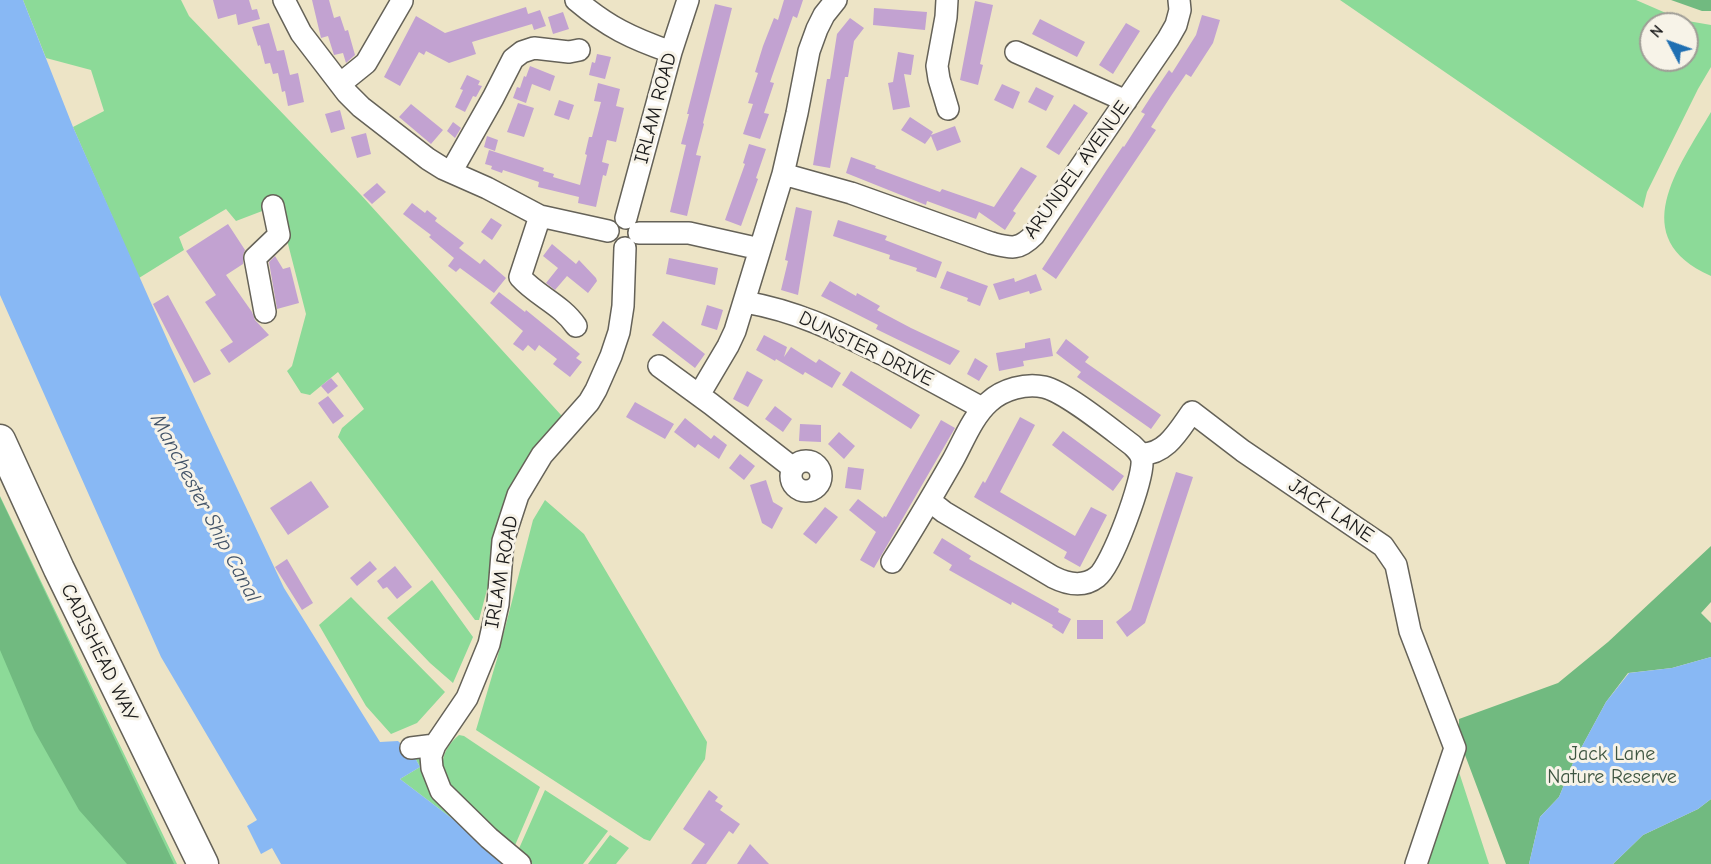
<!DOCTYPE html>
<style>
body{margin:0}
#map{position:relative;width:1711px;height:864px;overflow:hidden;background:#ede4c6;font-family:"Comic Neue",sans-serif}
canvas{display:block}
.north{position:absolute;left:1639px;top:12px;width:60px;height:60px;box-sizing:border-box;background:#f7f3e8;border:2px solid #9f9d96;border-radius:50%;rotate:311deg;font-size:16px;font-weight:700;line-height:24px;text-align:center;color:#1c1c1c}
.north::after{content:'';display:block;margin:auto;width:21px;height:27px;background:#1f6fb2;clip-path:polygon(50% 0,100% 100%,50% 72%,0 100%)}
</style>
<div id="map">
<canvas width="1711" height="864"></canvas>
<div class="north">N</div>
</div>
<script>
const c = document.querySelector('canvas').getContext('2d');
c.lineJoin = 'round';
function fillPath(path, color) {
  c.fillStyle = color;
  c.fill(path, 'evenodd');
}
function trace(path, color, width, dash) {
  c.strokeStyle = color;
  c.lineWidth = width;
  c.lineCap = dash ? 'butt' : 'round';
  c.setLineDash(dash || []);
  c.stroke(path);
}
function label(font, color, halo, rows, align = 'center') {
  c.font = font + ' "Comic Neue",sans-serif';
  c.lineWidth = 6;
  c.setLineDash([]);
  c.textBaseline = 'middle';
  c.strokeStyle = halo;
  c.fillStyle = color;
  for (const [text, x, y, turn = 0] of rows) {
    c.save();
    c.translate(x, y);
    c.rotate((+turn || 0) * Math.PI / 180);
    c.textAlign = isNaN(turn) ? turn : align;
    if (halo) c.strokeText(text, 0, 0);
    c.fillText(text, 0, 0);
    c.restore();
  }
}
fillPath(new Path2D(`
 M23 0H181L189 16 361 195 571 426 501 536 479 620H475L338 437 342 428 364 409 338 372 310 395 301 393 287 371 292 366 306 314 278 205 236 221 226 209 179 237 184 250 139 278 73 127 104 111 91 70 46 58Z
 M1340 0H1636L1682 20 1711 25V67L1698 89 1647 192 1643 208ZM1651 24H1687V60H1651Z
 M1711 112V276C1625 238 1678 168 1711 112Z
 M0 496 177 864H0Z
 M545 500 584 534 707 742 705 759 650 841 644 839 476 730 497 659 533 520Z
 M432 580 473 637 453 683 430 663 387 618Z
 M351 597 445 692 417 723 391 734 366 706 319 625Z
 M459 735 464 736 540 787 513 850C496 833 446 789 443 768 441 755 449 743 459 735Z
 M419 753 512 864H502L458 823 400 779 420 767 414 756Z
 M1458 769 1489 864H1425Z
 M545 790 608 831 583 864H530L517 853Z
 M610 835 629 848 616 864H588Z`), '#8cda98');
fillPath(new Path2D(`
 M1671 0H1711V11H1702Z
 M0 497 174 864H127L79 810 34 730 0 650Z
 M1711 546V602L1701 613 1711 623V657L1672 668 1628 673 1606 702 1573 763 1559 797 1540 817 1529 864H1506L1459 739V719L1558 683 1608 642Z
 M1711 799V864H1613L1643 835 1698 809Z`), '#71ba80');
fillPath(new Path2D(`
 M0 0H23L73 127 171 348 284 588 380 742 398 741 414 756 420 767 400 779 458 823 502 864H281L272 848 261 854 247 826 257 820 161 657 0 295Z
 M1711 657V799L1698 809 1643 835 1613 864H1529L1540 817 1559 797 1573 763 1606 702 1629 673 1672 668Z`), '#88b8f4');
fillPath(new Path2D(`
 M213 0H249L252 10 257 9 260 19 238 25 236 14 218 19Z
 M312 0H329L334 18 340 16 345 31 348 30 355 55 346 63 343 53 334 55 328 36 321 38Z
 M784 0H803L797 18 793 16 770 82 774 83 764 113 769 114 760 139 743 134 753 104 748 103 758 73 755 72 763 46 774 18 778 20Z
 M975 1 993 5 980 64 983 65 978 85 960 80Z
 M715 4 732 8 703 123 704 124 696 155 701 156 687 216 670 212 686 145 681 144 689 114H687Z
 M526 7 528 14 540 10 546 26 534 30 532 24 472 42 476 54 449 63 426 51 424 55 419 52 400 86 384 77 416 16 445 33Z
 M874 8 927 12 925 30 873 25Z
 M563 12 569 29 553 34 548 17Z
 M1202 15 1220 20 1213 43 1191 77 1186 74 1171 96 1151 127 1156 130 1056 279 1042 269 1106 171 1123 146 1124 147 1145 114 1141 112 1152 95 1169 70 1172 73 1196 35Z
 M850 18 864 28 854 41 848 77H845L830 168 813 165 827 79H830L837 34Z
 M1040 19 1085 42 1077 57 1032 34Z
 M269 23 277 51 284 50 290 75 298 73 304 102 288 106 285 91 282 92 278 73 273 74 270 63 265 64 260 45 258 46 252 27Z
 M1126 23 1140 31 1113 74 1099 65Z
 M898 52 914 55 911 75 904 74 910 107 893 110 888 83 893 82Z
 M597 54 611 57 605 79 589 75 592 62 595 63Z
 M530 66 555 76 550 91 532 84 526 103 513 98 517 87 520 88 524 76 526 77Z
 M467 75 480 81 478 85 482 86 476 97 473 96 465 112 455 107 463 90 460 89Z
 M598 83 620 89 616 106 624 108 616 142 607 140 602 162 609 164 606 176 603 175 596 207 578 203 579 197 538 187 539 182 503 170 502 173 491 169 492 166 485 164 489 150 544 168 543 171 554 174 553 177 580 185 587 155 585 154 589 137H592L601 102 594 101Z
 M1002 84 1020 92 1013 109 994 100Z
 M1036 87 1054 96 1046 111 1028 102Z
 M559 100 574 105 569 120 554 115Z
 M518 103 534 108 524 137 507 132Z
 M411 104 443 130 431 144 399 117Z
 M1074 104 1088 113 1059 155 1046 147Z
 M340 110 345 129 331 133 325 114Z
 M910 117 933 132 931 135 955 126 961 142 937 151 931 136 925 144 901 130Z
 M453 122 461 128 455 138 447 131Z
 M366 133 371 154 357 158 351 137Z
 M487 136 498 140 495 151 484 147Z
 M749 144 766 149 756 178 758 179 741 226 725 220 745 164 743 163Z
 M851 157 876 166 875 168 940 192 942 189 994 207 1021 167 1037 176 1013 211 1016 213 1005 230 979 212 976 219 927 201 926 205 846 173Z
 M377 183 386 192 372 204 363 195Z
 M412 203 425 213 427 210 437 218 435 221 464 243 459 248 480 264 484 259 506 278 494 293 460 268 456 272 448 266 454 258 429 237 431 235 403 214Z
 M796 207 812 211 798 295 781 290 788 261 785 260Z
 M491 218 502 225 492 240 481 232Z
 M838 220 887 236 885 240 942 262 936 278 916 271 917 268 889 259 890 255 833 236Z
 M228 224 245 250 243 255V264L226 275 252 312 255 320 269 335 229 363 220 350 233 342 205 302 216 295 186 251Z
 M552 244 576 264 579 260 596 278 597 281 588 293 567 276 555 290 546 283 558 268 543 256Z
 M275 256 283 269 290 267 299 303 277 309 269 262Z
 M669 258 718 268 715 285 666 274Z
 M947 271 988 286 980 306 967 301 968 298 940 288Z
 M1036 274 1042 290 1030 294 1029 291 999 300 993 284 1014 278 1015 282Z
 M830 281 856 296 857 293 880 306 877 310 911 328 960 351 950 365 876 329 878 325 821 296Z
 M499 292 525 312 526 310 580 354 576 358 582 362 570 377 553 364 557 359 539 345 535 351 528 345 523 351 513 344 523 331 490 303Z
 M168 295 211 374 194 383 153 304Z
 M707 305 723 310 717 330 701 325Z
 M663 321 705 354 695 368 652 335Z
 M764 335 787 347 784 357 791 347 816 363 819 359 841 373 832 388 805 372 803 375 776 359 775 361 756 350Z
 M1050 338 1053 356 1023 361 1024 366 999 371 996 353 1025 348V343Z
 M1066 339 1089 357 1085 362 1161 415 1151 429 1077 377 1081 372 1056 353Z
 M975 358 988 366 979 381 967 374Z
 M747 371 763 380 748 407 733 399Z
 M851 371 920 415 911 429 842 385Z
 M331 378 338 386 328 394 321 386Z
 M328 396 344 416 333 424 318 403Z
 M635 402 674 424 665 439 626 417Z
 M775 406 792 419 783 432 765 419Z
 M1020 417 1035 425 1000 492 1075 536 1091 507 1107 515 1080 567 1064 558 1067 552 974 497 983 481 985 483Z
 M685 418 711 439 714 435 727 445 719 459 698 444 695 448 674 432Z
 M941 420 955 428 874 568 860 560 876 532 849 510 858 499 883 518 884 516 886 517Z
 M800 424 821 425V442L799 441Z
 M1063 431 1124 476 1113 491 1052 445Z
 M839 432 855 446 844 459 828 444Z
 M740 454 755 466 744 480 729 468Z
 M848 467 864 469 861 490 845 488Z
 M1176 472 1193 477 1145 623 1127 637 1116 622 1131 610Z
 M766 480 773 502 783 508 772 529 762 523 750 485Z
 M311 481 329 507 288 535 270 508Z
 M825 507 838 517 816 544 803 534Z
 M942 538 971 556 969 559 1059 609 1058 612 1071 619 1063 634 1052 627 1053 625 1012 602 1011 605 949 570 952 565 933 553Z
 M287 559 313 603 302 610 275 567Z
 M370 561 377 569 357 586 350 578Z
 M395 566 412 587 397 599 387 587 383 589 377 581Z
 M1077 620H1103V639H1077Z
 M709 790 718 797 715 801 723 806 720 810 740 824 733 834 729 831 706 864H691L705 844 683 829Z
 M750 844 769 864H737Z`), '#c2a2d1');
const minor = new Path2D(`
 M284 0 301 33 347 93 361 107 428 159 444 169 487 188 540 216 608 231
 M576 0C608 27 631 38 671 52
 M947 0 946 17 937 66 939 79 948 109
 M1016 52 1126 101
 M340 84 366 63 402 1
 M451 172 493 98 513 59 522 52 534 48 569 52 579 50
 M783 174 851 193 991 243C1011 248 1018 251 1034 235L1168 39 1176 25 1180 10 1179 0
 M540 216 520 277C537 296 562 305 576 326
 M626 218 671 52 688 0
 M639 233H689L760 249
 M745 302C801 312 838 332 888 357 919 374 951 391 982 408
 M265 312 255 258 279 235 273 206
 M659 366 711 404 793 468
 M699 395 728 346 735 331 783 174 797 113 809 51 817 29 824 15 836 0
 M1141 454C1166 455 1179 430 1192 412L1243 451 1383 546 1396 565 1410 631 1455 748 1416 864
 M791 476a15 15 0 1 1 30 0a15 15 0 1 1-30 0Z
 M892 562C913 529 933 495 953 460 963 442 973 416 989 402 1003 389 1026 383 1044 387 1066 392 1112 430 1132 445 1137 450 1141 453 1142 460 1144 478 1112 566 1097 577 1083 588 1067 584 1053 577L944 512 930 501
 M411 748 435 745
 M520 864 489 838 441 791 432 768 431 756 435 745 467 698 489 644 498 604 503 541 518 495 542 455 589 402 596 390 611 356 619 332 623 306 625 248`);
const highway = new Path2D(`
 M0 440 59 569 203 864`);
trace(minor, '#656258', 24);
trace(highway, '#656258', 33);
trace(minor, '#fff', 21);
trace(highway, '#fff', 30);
label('20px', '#1c1c1c', '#f7f3e8', [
 ["IRLAM ROAD",656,108,-75],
 ["ARUNDEL AVENUE",1077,170,-54],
 ["DUNSTER DRIVE",866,349,26],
 ["JACK LANE",1331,511,34],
 ["IRLAM ROAD",502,572,-80],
 ["CADISHEAD WAY",99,653,64]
]);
label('20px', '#3e5541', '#f7f3e8', [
 ["Jack Lane",1612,754],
 ["Nature Reserve",1612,777]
]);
label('italic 21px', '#425368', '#f7f3e8', [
 ["Manchester Ship Canal",205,508,62]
]);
</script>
